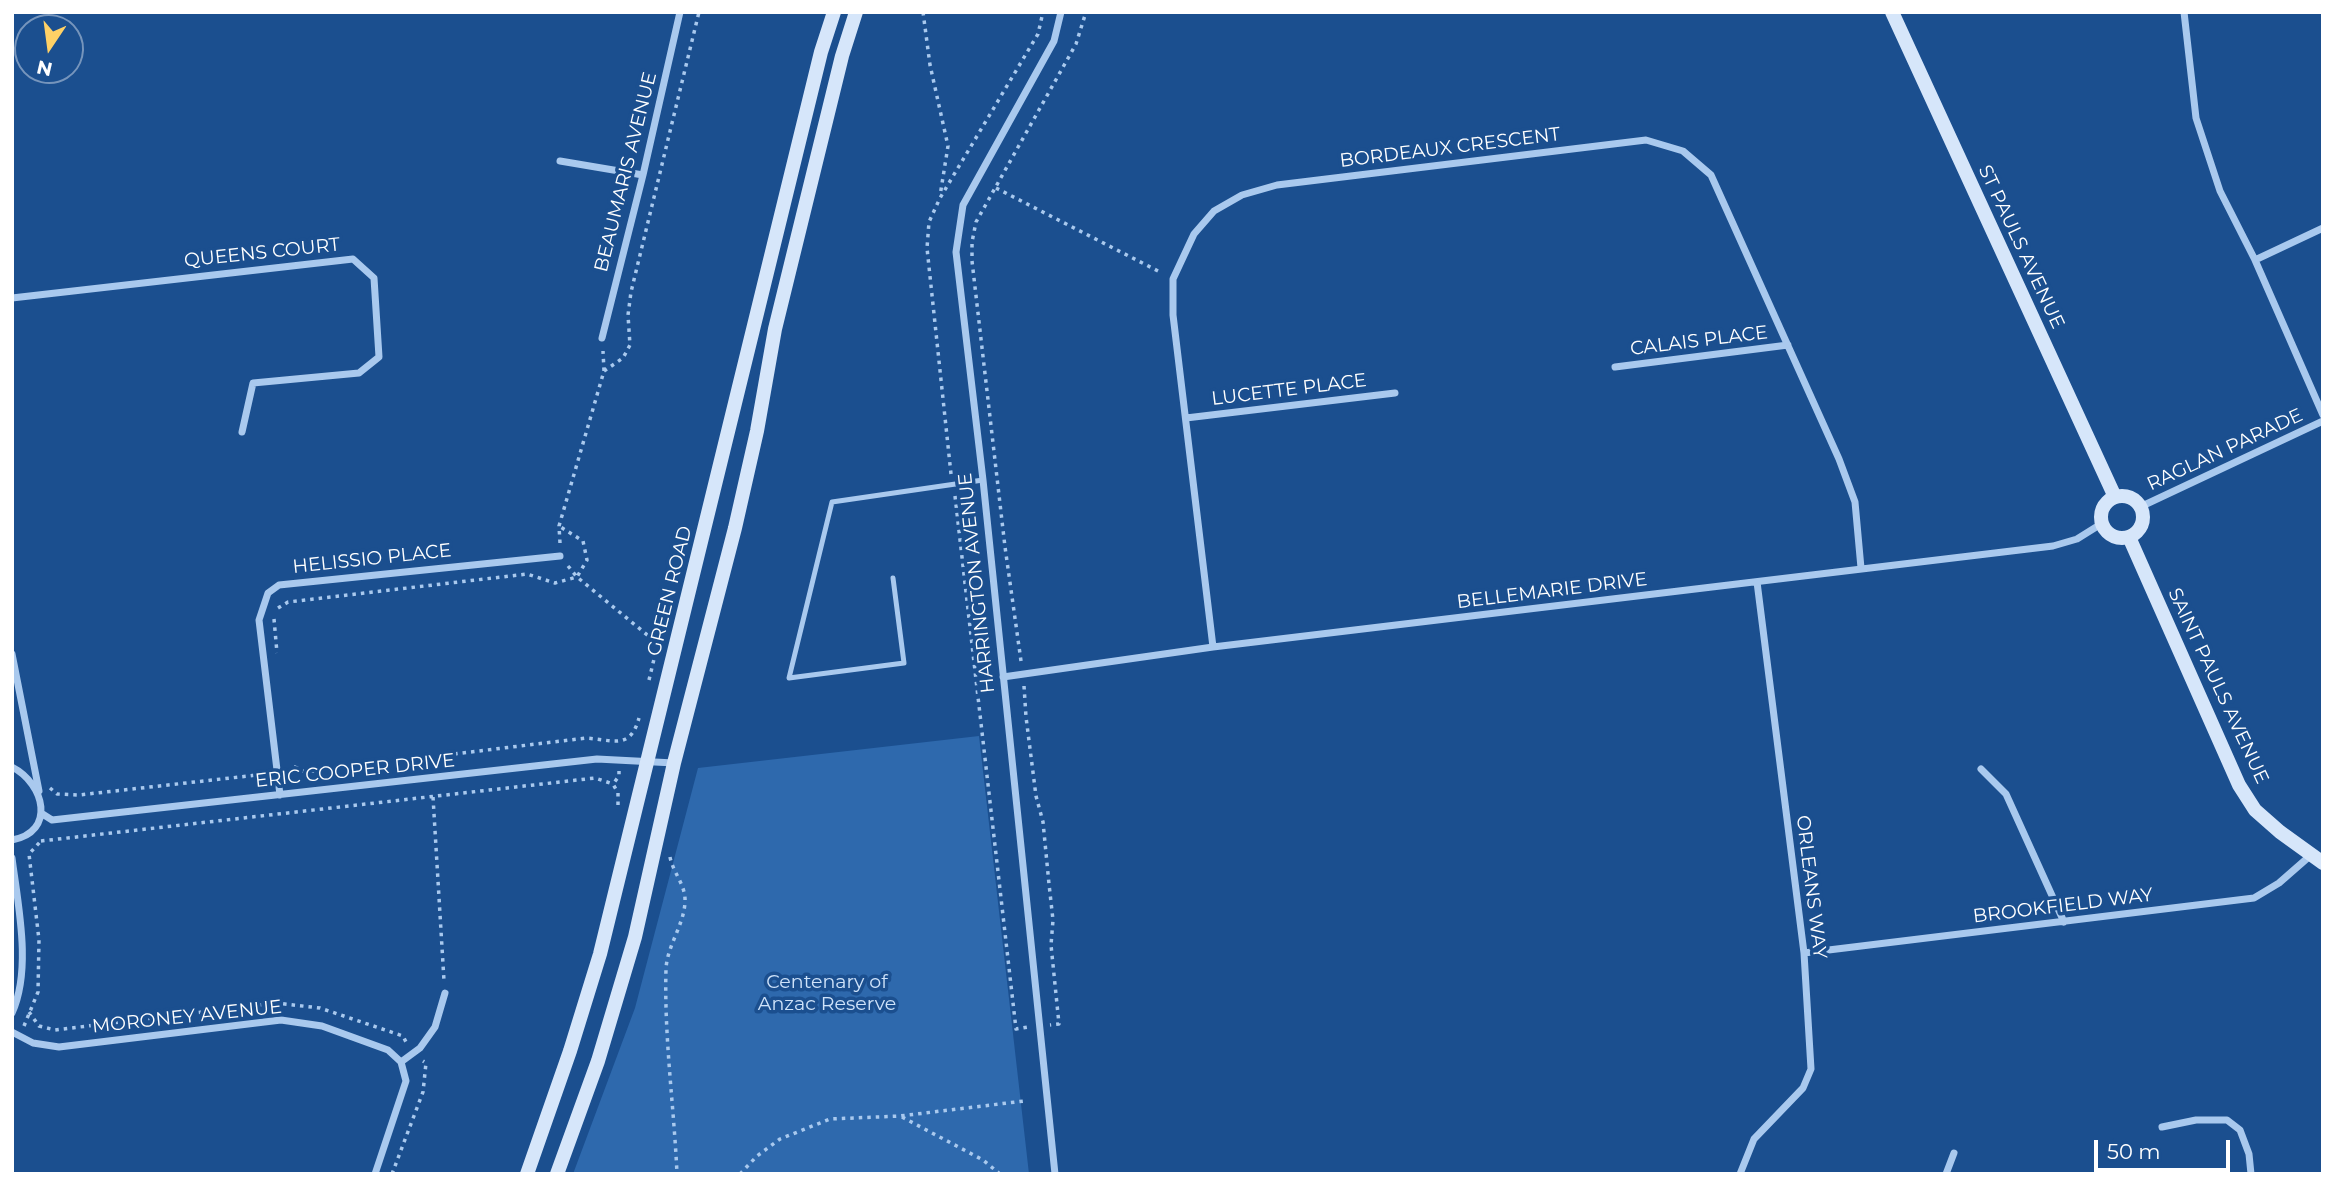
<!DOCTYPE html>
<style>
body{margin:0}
#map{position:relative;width:2335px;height:1186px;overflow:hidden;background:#1b4f8f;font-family:Montserrat,sans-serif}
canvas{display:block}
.frame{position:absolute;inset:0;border:14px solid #fff;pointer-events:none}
.north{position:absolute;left:14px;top:14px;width:70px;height:70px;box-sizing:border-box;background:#1b4f8f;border:2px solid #7695bc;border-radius:50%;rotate:193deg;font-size:19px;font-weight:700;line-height:28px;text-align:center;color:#fff}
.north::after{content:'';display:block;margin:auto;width:24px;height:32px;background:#ffd166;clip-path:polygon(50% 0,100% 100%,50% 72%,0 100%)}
.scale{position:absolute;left:2094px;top:1140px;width:136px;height:32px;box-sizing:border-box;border:4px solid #fff;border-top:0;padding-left:9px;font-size:21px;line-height:24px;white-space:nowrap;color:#fff;-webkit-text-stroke:5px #1b4f8f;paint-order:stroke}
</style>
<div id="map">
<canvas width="2335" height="1186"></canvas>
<div class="frame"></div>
<div class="north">N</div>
<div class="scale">50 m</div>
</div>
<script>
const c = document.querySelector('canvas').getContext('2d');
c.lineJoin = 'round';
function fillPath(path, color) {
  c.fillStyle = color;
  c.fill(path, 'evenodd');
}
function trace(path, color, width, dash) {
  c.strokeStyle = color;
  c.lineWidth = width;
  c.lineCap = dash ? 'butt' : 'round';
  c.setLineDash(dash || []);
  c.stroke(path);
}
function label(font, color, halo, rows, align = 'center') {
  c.font = font + ' Montserrat,sans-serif';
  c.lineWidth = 7;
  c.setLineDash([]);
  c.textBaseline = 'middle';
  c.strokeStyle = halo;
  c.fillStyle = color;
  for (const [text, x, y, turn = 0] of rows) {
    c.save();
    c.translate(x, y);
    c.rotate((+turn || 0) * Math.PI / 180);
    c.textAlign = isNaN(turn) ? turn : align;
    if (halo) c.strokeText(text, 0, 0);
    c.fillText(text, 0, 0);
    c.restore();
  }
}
fillPath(new Path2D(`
 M979 736 1029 1174H573L635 1008 698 768Z`), '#2e69ad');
trace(new Path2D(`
 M923 12 930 65 948 146 940 196
 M996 188 1162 273
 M604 371 623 358 630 345 628 315 631 292 699 12
 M951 474 927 248 929 222 940 198 1038 34 1043 12
 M955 496 1016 1029 1028 1027
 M560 543 559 526 604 371 603 351
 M568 566 577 577 657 643
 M278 608 288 602 527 574 555 583 577 577 587 560 583 541 559 526
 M274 619 277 653
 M1021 661 1005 547 972 261V242L976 222 1076 44 1086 12
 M649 680 666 609
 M1024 686 1026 717 1036 796 1043 822 1049 884 1053 920 1051 945 1059 1024 1050 1025
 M288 772 295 767 305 772 586 738C614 740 630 750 639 718
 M50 788 57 794 79 795 266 774
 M433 797 444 981
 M618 805V793L613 784 619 776V771
 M41 841 595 778 613 784
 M670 857C673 873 686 885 685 902 684 925 667 946 666 969 664 1037 674 1106 677 1174
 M29 1012 39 1026 55 1030 276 1003 320 1008 403 1036 407 1044
 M24 1026 38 992 39 940 29 854 40 842
 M902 1117 983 1160 1000 1174
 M392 1174 423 1092 426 1063 423 1061
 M740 1174 757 1156 780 1139 830 1119 900 1116 1024 1101`), '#a9c9ee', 3.5, [3.5, 5]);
trace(new Path2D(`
 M893 578 904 663 789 678 832 502 983 480`), '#a9c9ee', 5);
trace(new Path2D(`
 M2184 12 2196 118 2220 191 2255 260 2323 415
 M560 161 643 175
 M2255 260 2323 228
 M12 298 353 259 374 278 379 357 359 373 253 383 242 432
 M602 338 643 175 680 12
 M1615 367 1788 345
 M1186 418 1395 393
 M2140 507 2323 421
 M1213 647 1173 315V279L1194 234 1214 211 1242 195 1277 185 1646 140 1683 151 1711 175 1839 459 1855 502 1861 568
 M12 654 39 791
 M1003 677 1213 647 2053 546 2077 539 2101 524
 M12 767C45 784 56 832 12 840
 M1981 769 2006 794 2064 922
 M280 795 259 620 268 593 279 585 560 556
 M41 813 52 820 597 759 674 763
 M12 858C18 905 32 969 12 1013
 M1804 953 2254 898 2279 883 2311 855
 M12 1032 33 1043 59 1047 281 1020 322 1026 388 1050 401 1062
 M401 1062 420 1048 435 1027 445 993
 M2162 1127 2196 1120H2227L2240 1130 2249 1154 2251 1174
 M375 1174 406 1081 401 1062
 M1055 1174 983 480 956 252 963 205 1054 41 1061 12
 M1740 1174 1754 1139 1803 1088 1811 1069 1804 953 1757 582
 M1946 1174 1954 1153`), '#a9c9ee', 7);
trace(new Path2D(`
 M1892 12 2115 497
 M2101 517a21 21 0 1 1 42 0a21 21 0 1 1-42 0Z
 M2129 537 2239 785 2255 810 2280 832 2323 863
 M527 1174 570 1051 600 954 821 52 834 12
 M557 1174 598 1061 635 937 674 763 735 528 757 431 775 329 842 56 856 12`), '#d6e6fa', 14);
label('19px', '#fff', '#1b4f8f', [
 ["BORDEAUX CRESCENT",1450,148,-7],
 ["BEAUMARIS AVENUE",626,172,-76],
 ["ST PAULS AVENUE",2021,247,65],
 ["QUEENS COURT",262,253,-6],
 ["CALAIS PLACE",1699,341,-7],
 ["LUCETTE PLACE",1289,390,-7],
 ["RAGLAN PARADE",2225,450,-25],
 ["HELISSIO PLACE",372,559,-6],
 ["HARRINGTON AVENUE",977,583,-96],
 ["GREEN ROAD",670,591,-76],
 ["BELLEMARIE DRIVE",1552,591,-7],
 ["SAINT PAULS AVENUE",2218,686,65],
 ["ERIC COOPER DRIVE",355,771,-6],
 ["ORLEANS WAY",1811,887,83],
 ["BROOKFIELD WAY",2063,906,-7],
 ["MORONEY AVENUE",187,1017,-6]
]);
label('19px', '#cfe3fa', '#1b4f8f', [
 ["Centenary of",827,982],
 ["Anzac Reserve",827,1004]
]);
</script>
